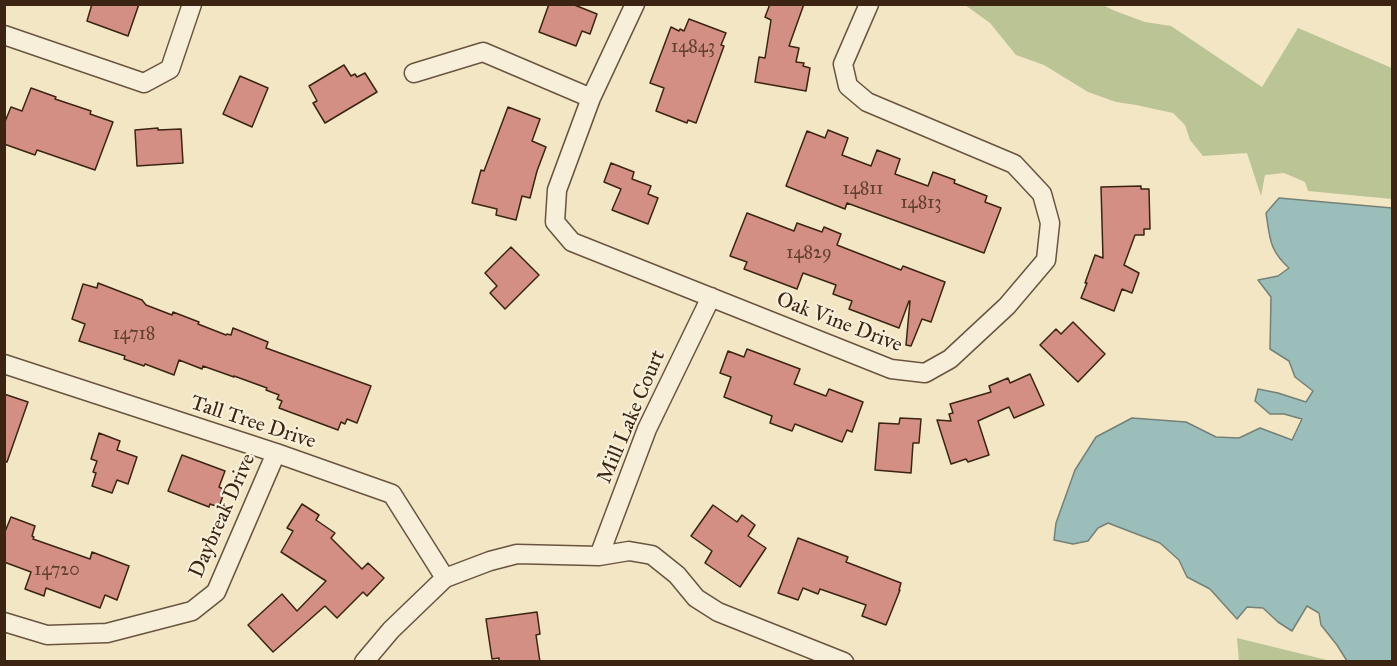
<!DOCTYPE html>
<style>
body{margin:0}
#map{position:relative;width:1397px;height:666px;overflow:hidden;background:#f2e6c5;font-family:"IM FELL Great Primer",serif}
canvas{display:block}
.frame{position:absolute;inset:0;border:6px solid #3b2412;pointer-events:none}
</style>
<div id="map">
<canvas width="1397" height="666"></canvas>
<div class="frame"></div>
</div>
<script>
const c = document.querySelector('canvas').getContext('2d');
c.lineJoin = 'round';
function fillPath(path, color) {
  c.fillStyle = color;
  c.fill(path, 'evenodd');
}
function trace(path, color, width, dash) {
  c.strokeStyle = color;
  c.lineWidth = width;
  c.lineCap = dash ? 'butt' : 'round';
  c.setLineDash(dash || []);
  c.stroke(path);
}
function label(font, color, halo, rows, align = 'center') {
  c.font = font + ' "IM FELL Great Primer",serif';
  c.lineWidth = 4.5;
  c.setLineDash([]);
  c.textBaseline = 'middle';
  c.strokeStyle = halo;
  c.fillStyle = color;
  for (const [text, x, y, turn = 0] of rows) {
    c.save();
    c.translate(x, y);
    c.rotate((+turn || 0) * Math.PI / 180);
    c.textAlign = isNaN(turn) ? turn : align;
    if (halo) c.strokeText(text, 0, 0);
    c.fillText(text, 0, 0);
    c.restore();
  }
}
fillPath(new Path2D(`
 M965 5H1103L1115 11 1145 22 1171 26 1262 87 1298 28 1392 68V199L1308 191 1305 182 1284 173 1265 175 1261 196 1247 153 1203 156 1190 140 1185 125 1173 113 1136 105 1116 102 1088 92 1044 65 1016 55 990 23Z
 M1237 638 1331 661H1239Z`), '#bbc494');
const water = new Path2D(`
 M1279 198 1392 208V661H1347L1337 645 1321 625 1319 613 1307 606 1292 631 1278 622 1263 608 1247 607 1237 619 1210 589 1187 577 1179 560 1160 543 1108 523 1098 528 1088 541 1073 544 1054 540 1056 523 1075 470 1096 437 1132 418 1186 422 1216 437 1239 438 1260 428 1292 440 1302 419 1284 414H1270L1255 401 1258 389 1278 393 1306 402 1313 391 1295 377 1289 361 1270 349 1271 297 1258 280 1278 276 1289 268C1269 250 1270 238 1266 213Z`);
fillPath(water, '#9cbebb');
trace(water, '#758077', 1.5);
const building = new Path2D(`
 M92 4H139L128 36 87 21Z
 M549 4H572L597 14 590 34 582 31 576 46 539 32Z
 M770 4H804L789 46 799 48 796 62 804 63 803 66 810 68 806 91 755 82 759 57 765 58 771 20 765 17Z
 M689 19 726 33 721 45 724 46 696 123 688 120 687 123 656 111 664 88 650 83 671 27 679 31 680 29 684 31Z
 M344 65 351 76 355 74 357 77 365 73 377 92 325 123 313 103 317 101 309 86Z
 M240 76 268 88 252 127 223 114Z
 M31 88 56 97 55 99 91 111 90 114 113 122 95 170 37 150 35 155 4 144V124L11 107 22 111Z
 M508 107 540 119 532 141 546 147 537 171 530 198 522 196 516 220 496 215 497 209 472 203 481 170 484 171Z
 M158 128V130L181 129 183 163 137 166 135 130Z
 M828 130 848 138 842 155 871 166 877 150 900 159 895 174 928 186 933 172 955 180 954 183 987 196 985 202 1001 208 984 253 847 203 845 209 786 186 807 131 825 138Z
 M611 163 634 172 632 179 651 186 648 194 658 198 648 224 612 210 621 189 604 182Z
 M1141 186V189H1149L1150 229H1144V235H1135L1124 265 1139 273 1132 293 1122 289 1114 311 1081 298 1087 283H1085L1095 255 1103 258 1101 187Z
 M747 213 794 231 797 223 822 232 824 227 841 234 837 245 901 270 903 266 945 282 931 322 922 319 911 346 906 345 910 301H909L899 328 849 309 852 301 833 294 836 285 803 273 797 289 744 269 747 262 730 256Z
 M511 247 539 275 505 309 490 293 497 286 485 273Z
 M98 283 142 300 146 305 172 315 173 312 199 322 198 324 226 335 227 334 231 335 233 328 268 342 266 348 371 386 357 423 347 419 345 424 341 422 338 430 279 408 282 401 277 399 279 395 266 390 267 388 234 376V377L203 366 202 369 179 360 174 375 145 364 144 366 124 359 125 356 79 341 85 324 72 319 83 284 97 288Z
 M1073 322 1105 354 1078 382 1040 345 1056 329 1061 334Z
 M747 349 800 369 794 384 826 396 829 389 863 402 852 432 847 430 842 442 795 424 792 431 770 423 772 416 724 397 731 377 720 373 728 351 744 357Z
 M1030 374 1044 405 1014 418 1009 407 978 421 989 455 968 462 966 459 951 464 937 420 951 421 949 414 953 413 950 404 991 392 989 386 1008 378 1010 383Z
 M4 394 28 402 7 462 4 461Z
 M900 418 921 419 919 443H913L911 473 875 470 879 423 899 424Z
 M99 433 120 441 117 450 137 457 128 484 117 480 112 493 92 486 96 473 93 472 97 461 91 459Z
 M182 455 225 471 219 487 225 490 219 507 210 504 209 507 168 491Z
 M302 504 319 515 316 520 335 533 331 538 362 569 368 563 384 578 367 596 363 592 337 618 325 606 273 652 248 625 282 594 297 611 326 581 281 552 293 531 287 528Z
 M713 505 737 522 742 515 755 525 748 536 766 548 740 587 705 563 712 551 691 536Z
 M11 517 35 526 32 536 34 537 33 539 90 559 92 552 129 566 117 600 105 595 100 608 46 588 44 596 25 589 31 572 4 562V534Z
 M798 538 848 557 846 562 901 583 899 590H900L886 625 862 616 866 605 820 589 818 594 803 588 798 600 778 593Z
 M537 612 540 634 536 635 540 662H499V658L492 659 486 619Z`);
fillPath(building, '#d38f84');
trace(building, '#3b2412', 1.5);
const street = new Path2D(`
 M635 4 591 98 557 190 555 222 572 242 891 369 925 373 950 359 1007 306 1046 260 1050 223 1042 194 1014 164 867 102 848 86 843 64 869 4
 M4 35 144 83 170 69 192 4
 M414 73 483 52 591 98
 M4 364 276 453 392 494 445 578
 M599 556 647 429 711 297
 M4 622 47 635 107 633 192 611 216 592 276 453
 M364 662 391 630 445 578 490 561 517 554 599 556 629 551 652 555 677 575 696 598 718 612 844 662`);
trace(street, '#69543f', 21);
trace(street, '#f7efd9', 18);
label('18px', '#613f2e', null, [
 ["14843",693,48],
 ["14811",863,190],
 ["14813",921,204],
 ["14829",809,254],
 ["14718",134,335],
 ["14720",57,571]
]);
label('21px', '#3b2412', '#f7efd9', [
 ["Oak Vine Drive",839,323,21],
 ["Mill Lake Court",632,417,-67],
 ["Tall Tree Drive",253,423,18],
 ["Daybreak Drive",223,516,-66]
]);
</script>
